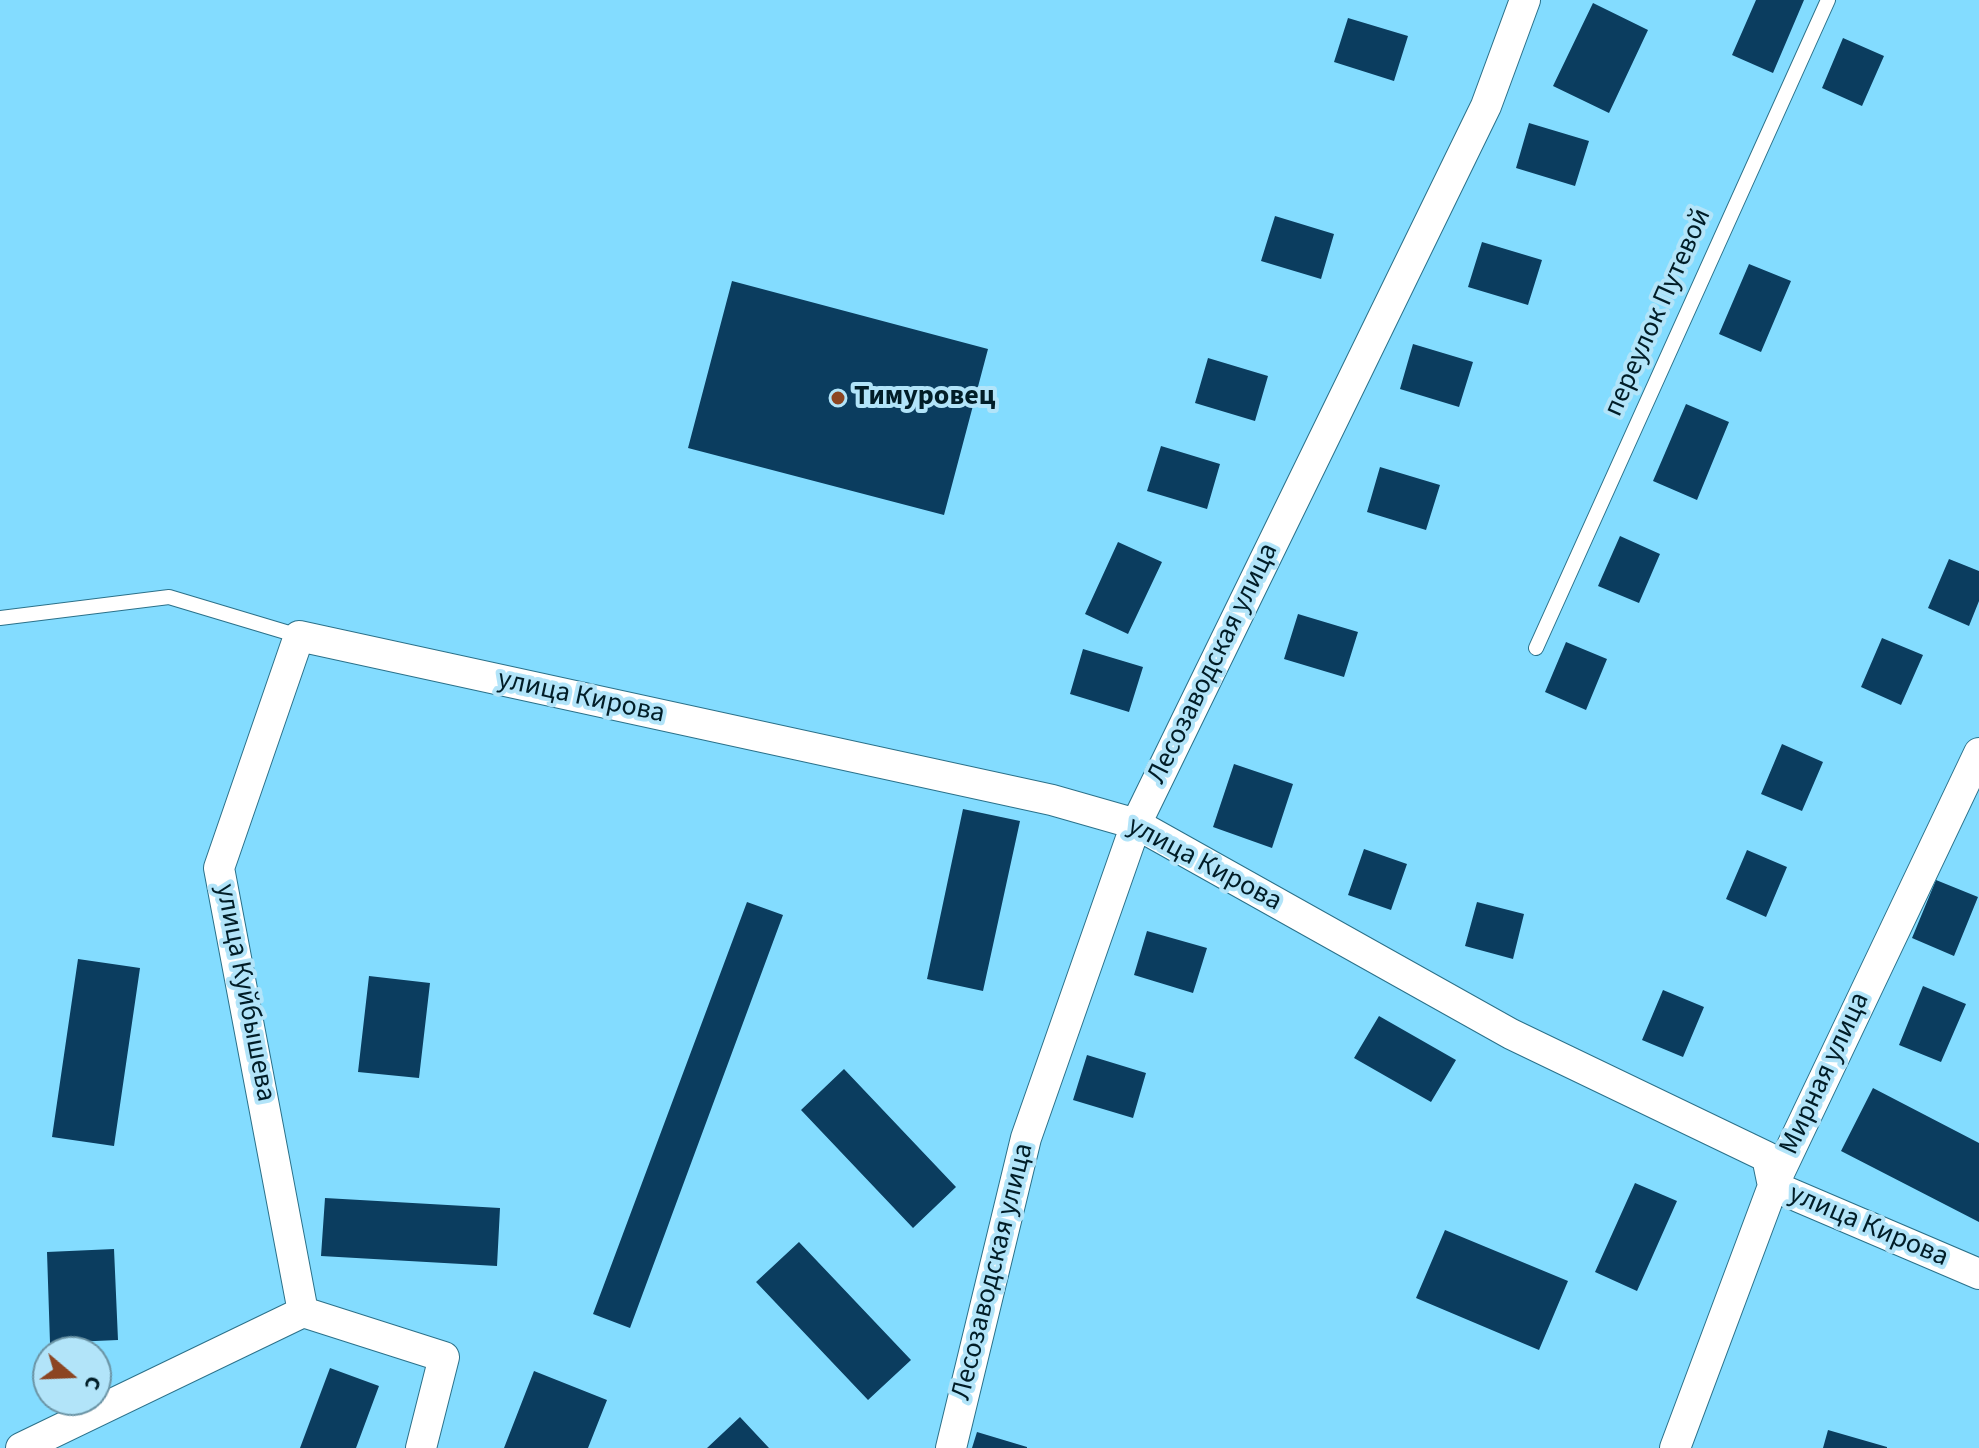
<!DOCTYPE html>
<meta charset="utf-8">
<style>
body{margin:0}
#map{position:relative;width:1979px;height:1448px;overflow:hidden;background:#83dcff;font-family:"Source Sans 3",sans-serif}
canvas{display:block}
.north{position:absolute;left:32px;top:1336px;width:80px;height:80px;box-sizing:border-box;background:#b2e4f9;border:2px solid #6b94a5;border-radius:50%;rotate:109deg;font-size:22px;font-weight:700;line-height:32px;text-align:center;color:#011d27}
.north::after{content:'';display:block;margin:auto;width:28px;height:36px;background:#8c4522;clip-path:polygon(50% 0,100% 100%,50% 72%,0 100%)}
</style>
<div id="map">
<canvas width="1979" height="1448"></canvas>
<div class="north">С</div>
</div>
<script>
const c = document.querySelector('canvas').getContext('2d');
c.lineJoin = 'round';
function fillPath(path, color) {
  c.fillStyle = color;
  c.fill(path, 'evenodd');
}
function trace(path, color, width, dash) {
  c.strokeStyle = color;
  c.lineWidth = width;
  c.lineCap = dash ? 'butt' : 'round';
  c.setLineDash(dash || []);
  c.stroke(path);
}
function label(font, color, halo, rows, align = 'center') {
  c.font = font + ' "Source Sans 3",sans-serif';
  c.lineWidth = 8;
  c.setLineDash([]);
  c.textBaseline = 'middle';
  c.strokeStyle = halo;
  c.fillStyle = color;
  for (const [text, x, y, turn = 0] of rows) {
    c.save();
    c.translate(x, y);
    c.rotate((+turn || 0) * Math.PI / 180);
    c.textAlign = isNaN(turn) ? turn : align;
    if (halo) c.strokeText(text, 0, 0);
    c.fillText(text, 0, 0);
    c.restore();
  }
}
fillPath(new Path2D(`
 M1756 0H1804L1773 73 1732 55Z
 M1593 3 1648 30 1609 113 1553 86Z
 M1348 18 1408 36 1394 81 1334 62Z
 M1843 38 1884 56 1862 106 1822 88Z
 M1529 123 1589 141 1575 186 1516 168Z
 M1275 216 1334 234 1321 279 1261 261Z
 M1482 242 1542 260 1528 305 1468 287Z
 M1749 264 1791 281 1761 352 1719 334Z
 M732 281 988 349 944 515 688 448Z
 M1413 344 1473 362 1459 407 1400 389Z
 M1208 358 1268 376 1255 421 1195 403Z
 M1686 404 1729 422 1697 500 1653 481Z
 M1161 446 1220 464 1207 509 1147 491Z
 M1380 467 1440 485 1426 530 1367 512Z
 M1620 536 1660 554 1639 603 1598 586Z
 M1118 542 1162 562 1128 634 1085 614Z
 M1949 559 1979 571V601L1969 626 1928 608Z
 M1298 614 1358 632 1344 677 1284 659Z
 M1882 638 1923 655 1901 705 1861 687Z
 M1566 642 1607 659 1586 710 1545 692Z
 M1083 649 1143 667 1129 712 1070 694Z
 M1782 744 1823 762 1802 811 1761 794Z
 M1234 764 1293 784 1272 848 1213 827Z
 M963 809 1020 821 983 991 927 979Z
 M1364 849 1407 864 1391 910 1348 895Z
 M1747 850 1787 867 1766 917 1726 899Z
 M1936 880 1978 897 1954 956 1912 938Z
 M747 902 783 915 630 1328 593 1314Z
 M1477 902 1524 914 1513 959 1465 946Z
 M1147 931 1207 948 1193 993 1134 975Z
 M78 959 140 968 114 1146 52 1137Z
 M369 976 430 983 419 1078 358 1072Z
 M1923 986 1966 1004 1941 1062 1899 1045Z
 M1663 990 1704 1007 1683 1057 1642 1040Z
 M1379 1016 1456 1060 1431 1102 1354 1058Z
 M1087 1055 1146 1073 1133 1118 1073 1100Z
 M844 1069 956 1187 913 1228 801 1110Z
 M1873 1088 1979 1143V1222L1841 1151Z
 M1635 1183 1677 1201 1637 1291 1595 1272Z
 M325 1198 500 1208 497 1266 321 1256Z
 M1445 1230 1568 1281 1539 1350 1416 1298Z
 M799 1242 911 1360 868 1400 756 1282Z
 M114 1249 118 1340 50 1343 47 1252Z
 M330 1368 379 1386 356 1448H300Z
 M534 1371 607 1400 588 1448H504Z
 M740 1417 769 1448H707Z
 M1828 1430 1887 1447V1448H1823Z
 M977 1432 1027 1447V1448H972Z`), '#0b3d5f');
const service = new Path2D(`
 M0 618 169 597 299 636
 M1536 648 1828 0`);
const minor = new Path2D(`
 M303 1312 219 868 299 636 1052 800 1136 824 1511 1034 1767 1157 1773 1186 1979 1274
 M21 1448 303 1312 444 1357 421 1448
 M951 1448 1026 1138 1136 824 1486 106 1525 0
 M1675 1448 1773 1186 1979 753`);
trace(service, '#2b718a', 16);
trace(minor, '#2b718a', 32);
trace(service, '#fff', 14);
trace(minor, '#fff', 30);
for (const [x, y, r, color] of [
 [838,398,8,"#8c4522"]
]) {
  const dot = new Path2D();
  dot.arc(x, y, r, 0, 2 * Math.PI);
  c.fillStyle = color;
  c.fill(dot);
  trace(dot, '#b2e4f9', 3);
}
label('28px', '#011d27', '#b2e4f9', [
 ["переулок Путевой",1659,313,-66],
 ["Лесозаводская улица",1214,664,-64],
 ["улица Кирова",581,698,12],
 ["улица Кирова",1204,865,28],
 ["улица Куйбышева",244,993,79],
 ["Мирная улица",1826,1074,-65],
 ["улица Кирова",1868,1227,23],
 ["Лесозаводская улица",994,1272,-76]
]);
label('bold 28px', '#011d27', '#b2e4f9', [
 ["Тимуровец",854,398]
], 'left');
</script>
